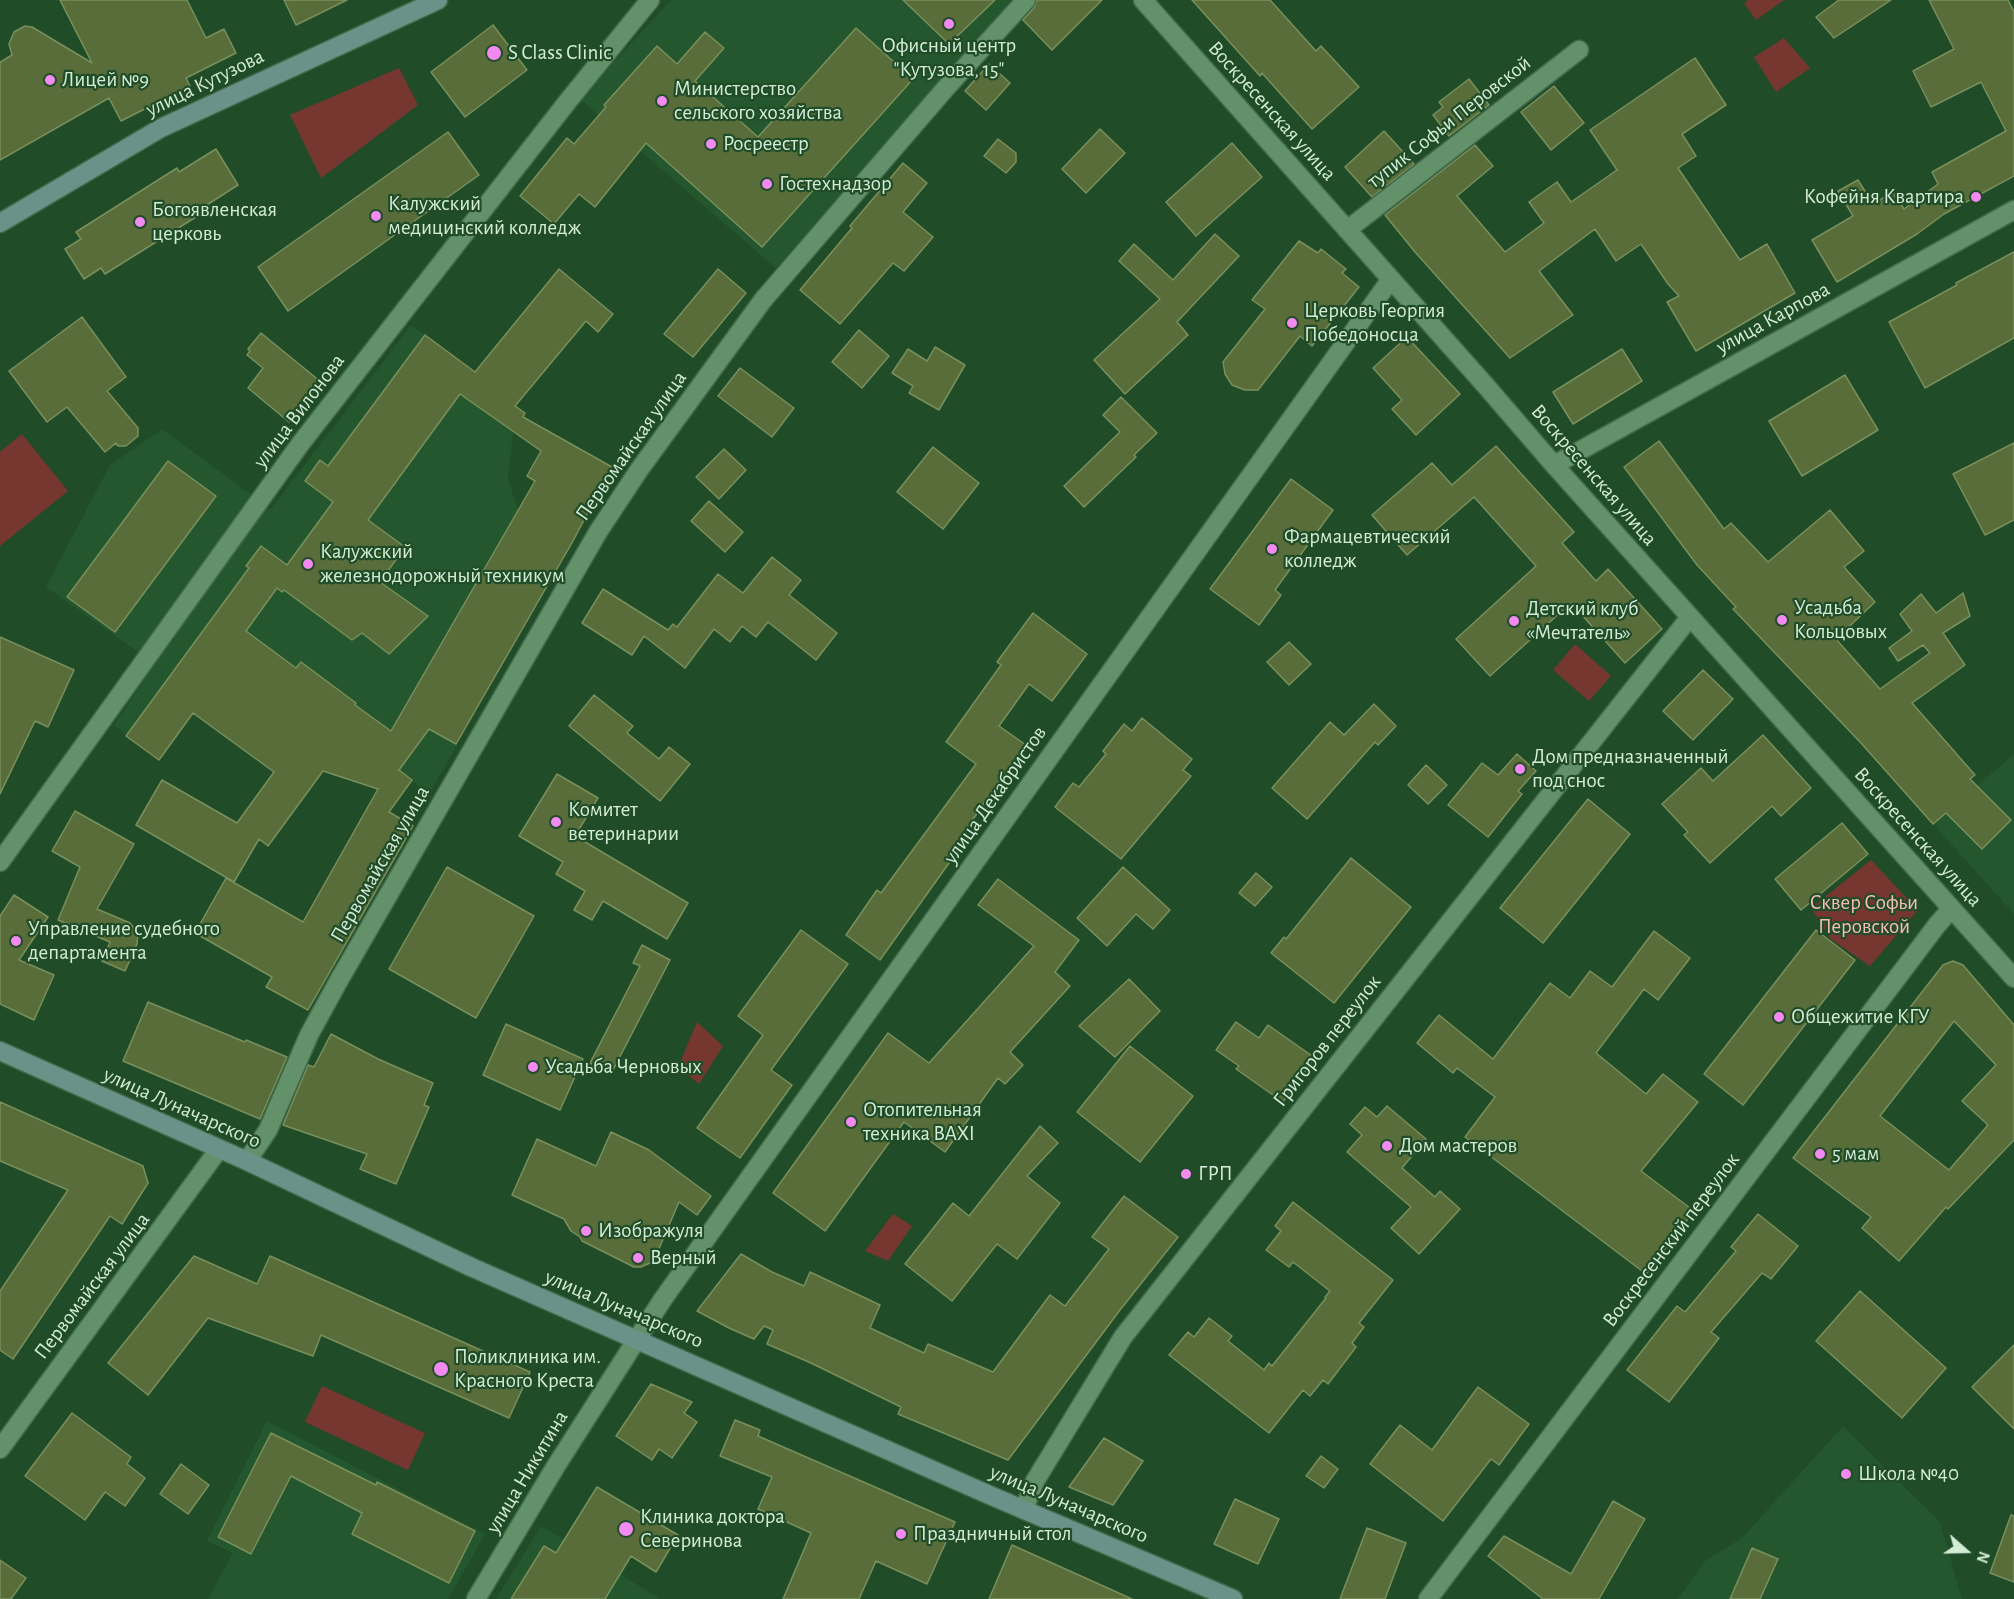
<!DOCTYPE html>
<meta charset="utf-8">
<style>
body{margin:0}
#map{position:relative;width:2014px;height:1599px;overflow:hidden;background:#204c28;font-family:"Alegreya Sans",sans-serif}
canvas{display:block}
.north{position:absolute;left:1936px;top:1521px;width:60px;height:60px;-webkit-text-stroke:4px #204c28;paint-order:stroke;rotate:110deg;font-size:16px;font-weight:700;line-height:24px;text-align:center;color:#d3ecd5}
.north::after{content:'';display:block;margin:auto;width:21px;height:27px;background:#d3ecd5;clip-path:polygon(50% 0,100% 100%,50% 72%,0 100%)}
</style>
<div id="map">
<canvas width="2014" height="1599"></canvas>
<div class="north">N</div>
</div>
<script>
const c = document.querySelector('canvas').getContext('2d');
c.lineJoin = 'round';
function fillPath(path, color) {
  c.fillStyle = color;
  c.fill(path, 'evenodd');
}
function trace(path, color, width, dash) {
  c.strokeStyle = color;
  c.lineWidth = width;
  c.lineCap = dash ? 'butt' : 'round';
  c.setLineDash(dash || []);
  c.stroke(path);
}
function label(font, color, halo, rows, align = 'center') {
  c.font = font + ' "Alegreya Sans",sans-serif';
  c.lineWidth = 4.5;
  c.setLineDash([]);
  c.textBaseline = 'middle';
  c.strokeStyle = halo;
  c.fillStyle = color;
  for (const [text, x, y, turn = 0] of rows) {
    c.save();
    c.translate(x, y);
    c.rotate((+turn || 0) * Math.PI / 180);
    c.textAlign = isNaN(turn) ? turn : align;
    if (halo) c.strokeText(text, 0, 0);
    c.fillText(text, 0, 0);
    c.restore();
  }
}
fillPath(new Path2D(`
 M671 0H1016L776 268 580 99Z
 M411 325 476 373 501 396 525 413 513 432 508 479 518 510 573 541 429 794 362 743 231 662 159 760 114 725 155 664 46 587 110 465 162 429 271 509Z
 M2014 754V914L1933 824Z
 M267 1421 485 1534 448 1599H208L233 1553 207 1541Z
 M1843 1426 1940 1522 1962 1599H1678L1705 1561 1742 1538Z
 M541 1526 651 1593 660 1599H496Z`), '#24572d');
fillPath(new Path2D(`
 M1748 0H1784L1756 20 1744 3Z
 M1784 38 1810 68 1776 92 1754 57Z
 M399 68 418 105 321 178 290 115Z
 M22 434 68 491 0 546V452Z
 M1575 644 1611 676 1589 701 1553 670Z
 M1871 860 1918 910 1870 966 1831 939 1811 908Z
 M697 1022 723 1046 699 1084 678 1067Z
 M893 1214 912 1226 888 1261 865 1251Z
 M322 1386 425 1433 408 1470 305 1422Z`), '#763731');
const building = new Path2D(`
 M60 0H187L206 38 224 29 236 53 186 78 190 86 121 121 109 98 0 160V62L12 55 9 44 14 32 25 26 32 27 92 63Z
 M284 0H347L296 25Z
 M903 0H995L949 44Z
 M1037 0H1102L1052 50 1023 20 1034 8Z
 M1192 0H1270L1316 51 1321 46 1359 87 1312 129 1262 73 1260 76Z
 M1839 0H1891L1834 38 1816 17Z
 M1929 0H2008L2014 12V176L1944 214 1917 234 1837 282 1812 240 1853 216 1838 191 1858 180 1873 204 1893 192 1904 209 1938 184 1932 172 2006 131 1981 82 1931 107 1913 71 1954 49Z
 M493 25 527 70 465 117 431 72Z
 M856 28 913 79 762 247 646 143 595 207 579 194 554 224 520 196 567 138 574 144 606 107 604 105 657 46 677 64 705 32 724 48 695 81 758 137Z
 M1695 58 1726 105 1682 134 1696 156 1678 168 1740 260 1767 244 1795 293 1696 351 1667 302 1679 296 1668 284 1641 244 1616 261 1595 229 1539 271 1573 315 1510 358 1415 252 1385 215 1475 145 1493 166 1457 196 1505 252 1544 223 1529 202 1557 182 1571 202 1617 170 1590 130Z
 M989 64 1010 83 986 110 965 91Z
 M1469 79 1489 105 1449 136 1433 115 1443 107 1439 102Z
 M1554 86 1584 123 1551 150 1521 112Z
 M1100 129 1125 153 1086 193 1062 169Z
 M1384 131 1414 164 1372 197 1345 167Z
 M448 132 479 175 288 311 258 267Z
 M998 139 1016 153V162L1006 173 984 156Z
 M1232 143 1262 177 1196 236 1166 202Z
 M216 149 238 185 202 208 204 212 105 274 101 268 84 279 65 249 81 239 76 232 177 168 179 172Z
 M903 163 927 183 903 212 933 237 904 271 893 263 840 324 800 290 852 228 850 226Z
 M1215 234 1239 256 1177 322 1188 335 1125 394 1094 360 1160 299 1119 261 1134 244 1173 280Z
 M1299 241 1318 253 1321 249 1346 269 1342 273 1359 287 1312 346 1300 336 1258 390H1245L1232 385 1225 374 1223 362 1265 309 1252 300Z
 M2014 252V338L1925 388 1889 322 1957 285 1956 283Z
 M559 269 613 314 598 332 586 321 515 406 525 413 523 417 612 467 573 541 456 744 429 729 399 770 412 780 389 812 413 826 308 1010 266 987 272 977 195 933 226 878 303 922 378 789 323 771 268 846 259 839 234 882 136 825 162 780 237 823 274 772 193 713 159 760 126 736 249 568 246 566 261 546 287 565 333 502 305 481 320 460 328 466 425 335 475 372ZM460 394 541 451 527 476 535 481 391 731 355 705 356 703 301 662 296 668 246 631 277 588 282 592 284 590 352 640 362 633 389 654 428 616 380 582 405 547 368 520Z
 M718 269 746 293 693 357 664 334Z
 M82 317 126 377 107 391 138 428V436L126 446H118L116 443 105 452 67 407 47 422 9 371Z
 M859 330 889 356 862 388 832 362Z
 M261 333 321 382 289 422 248 388 263 368 247 355 250 351 248 349Z
 M1407 337 1460 394 1416 435 1392 409 1402 400 1373 368Z
 M935 347 965 365 939 410 909 393 913 386 892 373 908 349 927 361Z
 M1622 349 1642 381 1573 424 1553 392Z
 M740 368 794 408 772 437 718 396Z
 M1845 375 1878 430 1802 476 1769 421Z
 M1121 397 1157 433 1134 455 1136 457 1084 507 1064 486 1120 432 1103 415Z
 M1659 441 1724 529 1731 523 1768 562 1830 510 1864 551 1844 567 1875 602 1836 639 1880 689 1930 653 1923 645 1898 661 1889 648 1912 631 1900 614 1921 594 1936 613 1963 593 1970 616 1943 633 1965 665 1912 703 1975 775 1970 779 2011 820 1982 849 1946 813 1933 824 1861 743 1733 609 1736 607 1697 565 1624 467Z
 M2014 443V520L1985 535 1953 474Z
 M1496 446 1574 532 1562 543 1596 581 1608 569 1662 629 1625 663 1571 603 1490 676 1456 639 1536 566 1474 497 1407 555 1372 515 1432 463 1452 485Z
 M933 447 979 483 943 529 897 492Z
 M724 449 746 470 719 499 696 477Z
 M168 461 216 496 115 632 67 597Z
 M1291 479 1333 510 1275 590 1281 595 1259 625 1210 589Z
 M709 501 743 532 725 552 691 521Z
 M772 557 801 580 789 595 837 633 816 660 768 622 756 637 742 626 730 642 714 629 685 668 644 636 632 655 582 623 603 589 668 630 673 624 677 627 718 574 743 593Z
 M1033 613 1087 654 1052 701 1029 684 999 726 1026 745 971 822 976 825 880 960 846 935 877 890 881 893 976 764 946 742 1001 665 997 662Z
 M0 637 74 670 48 727 35 721 0 794Z
 M1289 642 1311 664 1289 685 1267 662Z
 M1703 670 1733 699 1693 740 1663 711Z
 M594 695 633 726 627 733 659 759 669 747 690 764 660 801 569 726Z
 M1374 704 1396 726 1378 745 1375 742 1307 819 1272 788 1330 722 1344 735Z
 M1142 718 1192 759 1183 770 1191 776 1121 859 1055 807 1073 783 1079 787 1106 754 1103 751 1124 724 1132 731Z
 M1763 735 1811 788 1781 816 1772 806 1710 863 1684 835 1688 832 1662 804 1701 768 1713 781Z
 M1517 754 1536 771 1518 791 1522 794 1488 837 1448 805 1482 763 1498 775Z
 M1426 765 1447 785 1428 804 1408 785Z
 M557 774 598 798 575 836 688 903 667 939 603 901 592 920 574 910 585 891 556 874 563 862 519 836Z
 M1588 799 1630 834 1543 943 1500 908Z
 M75 811 134 844 97 909 130 923 138 933 137 944 125 971 102 961 110 942 58 920 80 867 52 851Z
 M1842 823 1868 854 1801 910 1775 879Z
 M1351 858 1411 907 1334 1003 1271 953 1284 937 1286 939Z
 M447 867 534 916 476 1018 389 969Z
 M1123 867 1170 910 1153 929 1136 914 1107 946 1077 918Z
 M1256 873 1272 887 1255 906 1239 893Z
 M998 879 1079 940 1055 972 1070 986 1010 1052 1023 1065 1005 1084 998 1078 945 1152 904 1122 825 1231 773 1193 888 1033 929 1063 1034 946 978 905Z
 M14 895 48 917 19 960 54 975 34 1020 0 1004V916Z
 M801 930 848 964 771 1070 792 1085 740 1158 697 1128 763 1035 738 1016Z
 M1816 930 1855 960 1743 1105 1704 1074Z
 M1654 931 1690 958 1658 1000 1644 989 1596 1053 1646 1094 1663 1074 1698 1102 1641 1171 1694 1211 1646 1274 1465 1137 1495 1097 1457 1068 1453 1073 1417 1043 1439 1015 1493 1059 1550 983 1570 998 1590 971 1612 987Z
 M642 945 670 960 611 1074 590 1063 640 966 633 963Z
 M1953 961 1963 965 2014 1025V1140L1948 1209 1946 1207 1899 1261 1862 1228 1871 1217 1793 1158 1943 965ZM1954 1021 1996 1065 1962 1101 1988 1125 1949 1170 1880 1116Z
 M1129 979 1160 1011 1115 1057 1079 1026Z
 M148 1002 245 1042 246 1040 287 1057 260 1119 123 1061Z
 M1236 1022 1259 1038 1268 1025 1315 1058 1283 1102 1236 1069 1239 1066 1216 1050Z
 M506 1024 583 1059 560 1110 483 1075Z
 M331 1034 378 1059 433 1083 424 1105 429 1107 396 1184 360 1169 367 1154 283 1125 308 1065 314 1067Z
 M1130 1046 1193 1096 1140 1162 1077 1112Z
 M0 1102 143 1166 148 1183 122 1224 110 1216 13 1359 0 1350V1291L68 1190 0 1161Z
 M1387 1106 1426 1139 1402 1168 1435 1197 1440 1191 1460 1209 1419 1254 1391 1228 1411 1207 1347 1152 1362 1135 1350 1124 1365 1107 1377 1117Z
 M1040 1126 1058 1143 1027 1176 1060 1203 1017 1259 997 1244 952 1301 905 1264 953 1203 969 1216Z
 M611 1132 649 1150 711 1196 697 1215 679 1202 655 1258 650 1263 641 1267H634L582 1241 580 1237 571 1231 564 1219 512 1195 537 1139 596 1166Z
 M1124 1196 1178 1237 1120 1310 1008 1460 898 1414 901 1407 811 1363 767 1344 773 1330 764 1326 754 1339 729 1328 697 1311 741 1254 772 1272 804 1286 810 1272 880 1305 870 1328 924 1353 928 1344 993 1372 1050 1295 1065 1306 1109 1249 1092 1237Z
 M1293 1202 1393 1280 1359 1323 1364 1327 1352 1343 1356 1347 1328 1384 1323 1380 1310 1396 1303 1390 1269 1433 1169 1355 1188 1332 1194 1337 1209 1318 1232 1336 1228 1341 1264 1370 1269 1363 1272 1366 1326 1298 1325 1297 1330 1291 1293 1262 1289 1267 1266 1250 1281 1231 1275 1226Z
 M1758 1214 1798 1246 1771 1279 1762 1273 1711 1332 1719 1338 1669 1402 1627 1370 1677 1306 1685 1312 1736 1251 1731 1247Z
 M194 1256 257 1284 270 1256 530 1372 509 1418 321 1335 313 1356 208 1318 148 1395 108 1363Z
 M1860 1291 1946 1368 1902 1418 1816 1341Z
 M2014 1345V1429L1972 1387Z
 M651 1384 692 1402 684 1413 697 1422 672 1458 659 1449 652 1460 616 1436Z
 M1478 1387 1529 1424 1499 1465 1491 1459 1443 1521 1370 1464 1400 1425 1432 1450Z
 M72 1413 131 1457 127 1464 145 1478 125 1506 105 1492 85 1520 25 1476Z
 M735 1420 760 1430 758 1436 955 1522 927 1584 876 1561 859 1599H783L811 1533 758 1509 772 1477 720 1456Z
 M271 1433 376 1485 377 1482 475 1531 449 1583 352 1534 362 1513 291 1476 251 1554 218 1537Z
 M1104 1438 1143 1461 1113 1505 1069 1487Z
 M1321 1456 1338 1469 1324 1488 1306 1476Z
 M181 1464 209 1485 188 1514 160 1494Z
 M597 1487 678 1535 656 1572 631 1556 605 1599H511L544 1546 556 1553Z
 M1235 1499 1279 1519 1258 1564 1214 1544Z
 M1613 1501 1645 1519 1599 1599H1543L1488 1556 1504 1536 1571 1574Z
 M2011 1515 2014 1516V1582L1990 1573Z
 M1367 1528 1406 1543 1385 1599H1340Z
 M1012 1545 1132 1599H989Z
 M1752 1548 1778 1559 1760 1599H1730Z
 M0 1560 26 1578 11 1599H0Z`);
fillPath(building, '#586d3a');
trace(building, '#79905c', 1.5);
const minor = new Path2D(`
 M1143 0 1486 386 1554 465 2014 978
 M1347 230 1579 50
 M1554 465 2014 210
 M0 862 301 443 568 101 650 0
 M247 1161 268 1130 309 1035 338 982 598 532 639 470 763 300 945 89 1026 0
 M637 1339 663 1299 1391 279
 M0 1449 219 1149
 M1024 1509 1035 1481 1123 1337 1690 617
 M1428 1599 1937 925 1951 909`);
const tertiary = new Path2D(`
 M476 1599 556 1466 637 1339`);
const secondary = new Path2D(`
 M0 223 161 128 438 0
 M0 1051 247 1161 471 1267 994 1497 1233 1599`);
trace(minor, '#416a4a', 21);
trace(tertiary, '#416a4a', 21);
trace(secondary, '#416a4a', 21);
trace(minor, '#639169', 18);
trace(tertiary, '#639169', 18);
trace(secondary, '#6a9288', 18);
for (const [x, y, r, color] of [
 [949,24,6,"#f38af2"],
 [494,53,8,"#f38af2"],
 [50,80,6,"#f38af2"],
 [662,101,6,"#f38af2"],
 [711,144,6,"#f38af2"],
 [767,184,6,"#f38af2"],
 [1976,197,6,"#f38af2"],
 [376,216,6,"#f38af2"],
 [140,222,6,"#f38af2"],
 [1292,323,6,"#f38af2"],
 [1272,549,6,"#f38af2"],
 [308,564,6,"#f38af2"],
 [1782,620,6,"#f38af2"],
 [1514,621,6,"#f38af2"],
 [1520,769,6,"#f38af2"],
 [556,822,6,"#f38af2"],
 [16,941,6,"#f38af2"],
 [1779,1017,6,"#f38af2"],
 [533,1067,6,"#f38af2"],
 [851,1122,6,"#f38af2"],
 [1387,1146,6,"#f38af2"],
 [1820,1154,6,"#f38af2"],
 [1186,1174,6,"#f38af2"],
 [586,1231,6,"#f38af2"],
 [638,1258,6,"#f38af2"],
 [441,1369,8,"#f38af2"],
 [1846,1474,6,"#f38af2"],
 [626,1529,8,"#f38af2"],
 [901,1534,6,"#f38af2"]
]) {
  const dot = new Path2D();
  dot.arc(x, y, r, 0, 2 * Math.PI);
  c.fillStyle = color;
  c.fill(dot);
  trace(dot, '#204c28', 2);
}
label('21px', '#d3ecd5', '#204c28', [
 ["Офисный центр",949,46,"center"],
 ["\"Кутузова, 15\"",949,70,"center"],
 ["S Class Clinic",508,53],
 ["Лицей №9",62,80],
 ["Министерство",674,89],
 ["сельского хозяйства",674,113],
 ["Росреестр",723,144],
 ["Гостехнадзор",779,184],
 ["Кофейня Квартира",1964,197,"right"],
 ["Калужский",388,204],
 ["медицинский колледж",388,228],
 ["Богоявленская",152,210],
 ["церковь",152,234],
 ["Церковь Георгия",1304,311],
 ["Победоносца",1304,335],
 ["Фармацевтический",1284,537],
 ["колледж",1284,561],
 ["Калужский",320,552],
 ["железнодорожный техникум",320,576],
 ["Усадьба",1794,608],
 ["Кольцовых",1794,632],
 ["Детский клуб",1526,609],
 ["«Мечтатель»",1526,633],
 ["Дом предназначенный",1532,757],
 ["под снос",1532,781],
 ["Комитет",568,810],
 ["ветеринарии",568,834],
 ["Управление судебного",28,929],
 ["департамента",28,953],
 ["Общежитие КГУ",1791,1017],
 ["Усадьба Черновых",545,1067],
 ["Отопительная",863,1110],
 ["техника BAXI",863,1134],
 ["Дом мастеров",1399,1146],
 ["5 мам",1832,1154],
 ["ГРП",1198,1174],
 ["Изображуля",598,1231],
 ["Верный",650,1258],
 ["Поликлиника им.",454,1357],
 ["Красного Креста",454,1381],
 ["Школа №40",1858,1474],
 ["Клиника доктора",640,1517],
 ["Северинова",640,1541],
 ["Праздничный стол",913,1534]
], 'left');
label('21px', '#d3ecd5', '#204c28', [
 ["улица Кутузова",205,83,-26],
 ["Воскресенская улица",1272,111,48],
 ["тупик Софьи Перовской",1449,122,-38],
 ["улица Карпова",1773,318,-29],
 ["улица Вилонова",299,411,-53],
 ["Первомайская улица",631,446,-55],
 ["Воскресенская улица",1594,475,49],
 ["улица Декабристов",995,795,-55],
 ["Воскресенская улица",1918,837,48],
 ["Первомайская улица",380,864,-60],
 ["Григоров переулок",1327,1041,-52],
 ["улица Луначарского",182,1108,24],
 ["Воскресенский переулок",1671,1240,-53],
 ["Первомайская улица",92,1286,-53],
 ["улица Луначарского",624,1309,23],
 ["улица Никитина",527,1472,-59],
 ["улица Луначарского",1069,1504,23]
]);
label('21px', '#f6bdb5', '#204c28', [
 ["Сквер Софьи",1864,903],
 ["Перовской",1864,927]
]);
</script>
